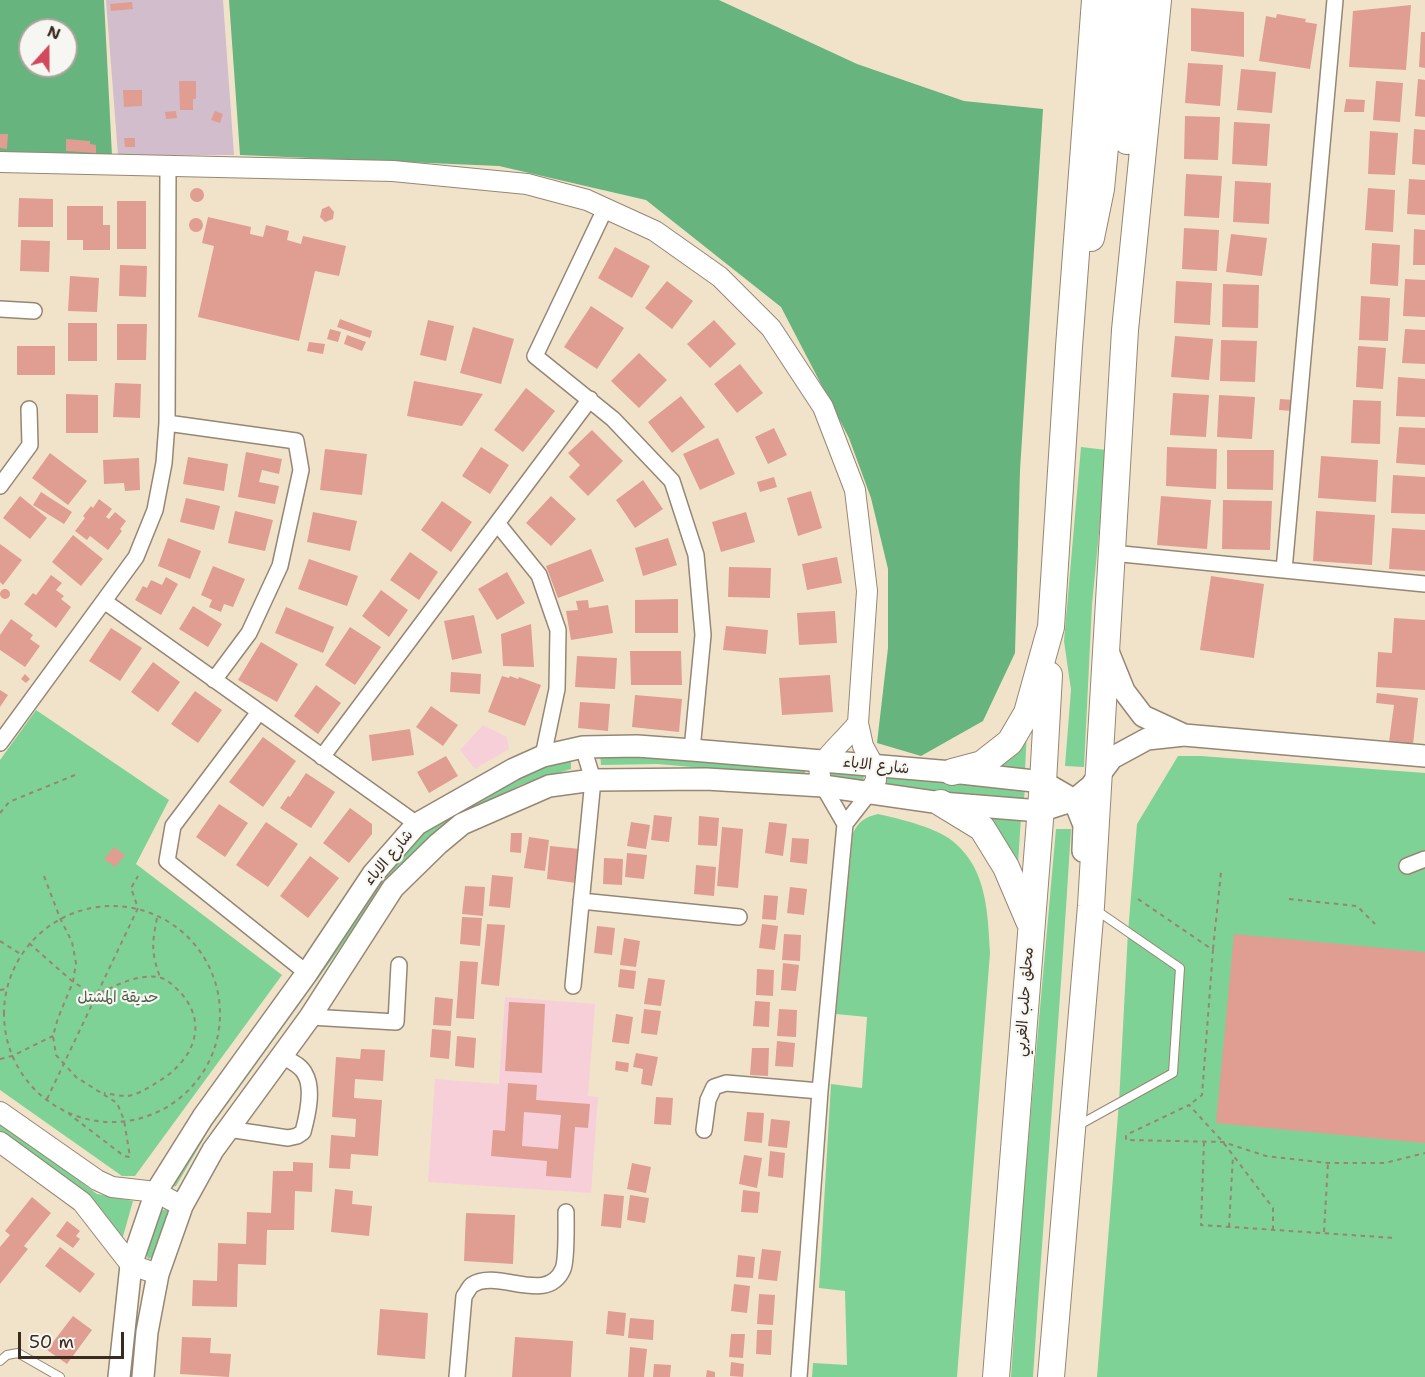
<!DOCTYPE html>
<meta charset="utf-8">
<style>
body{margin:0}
#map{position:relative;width:1425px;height:1377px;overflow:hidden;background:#f1e3ca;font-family:"Shantell Sans",sans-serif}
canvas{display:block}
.north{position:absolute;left:18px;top:18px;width:60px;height:60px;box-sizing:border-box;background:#f6f6f2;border:2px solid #aba49d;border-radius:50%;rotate:21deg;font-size:16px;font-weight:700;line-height:24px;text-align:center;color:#3b2a1e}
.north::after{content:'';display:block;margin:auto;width:21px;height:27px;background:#d1495b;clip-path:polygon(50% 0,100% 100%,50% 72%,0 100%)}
.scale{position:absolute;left:18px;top:1332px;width:106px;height:27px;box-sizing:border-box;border:3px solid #3b2a1e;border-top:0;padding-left:8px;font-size:18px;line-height:21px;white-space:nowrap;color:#3b2a1e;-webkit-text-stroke:4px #f6f6f2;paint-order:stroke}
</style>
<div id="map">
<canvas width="1425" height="1377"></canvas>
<div class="north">N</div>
<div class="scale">50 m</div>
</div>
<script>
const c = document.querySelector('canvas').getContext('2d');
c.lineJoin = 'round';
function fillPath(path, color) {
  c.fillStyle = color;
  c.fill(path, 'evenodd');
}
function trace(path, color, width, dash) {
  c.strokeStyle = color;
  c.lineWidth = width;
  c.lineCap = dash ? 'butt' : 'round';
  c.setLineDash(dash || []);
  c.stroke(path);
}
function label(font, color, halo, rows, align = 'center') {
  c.font = font + ' "Shantell Sans","Playpen Sans Arabic",sans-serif';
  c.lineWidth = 4.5;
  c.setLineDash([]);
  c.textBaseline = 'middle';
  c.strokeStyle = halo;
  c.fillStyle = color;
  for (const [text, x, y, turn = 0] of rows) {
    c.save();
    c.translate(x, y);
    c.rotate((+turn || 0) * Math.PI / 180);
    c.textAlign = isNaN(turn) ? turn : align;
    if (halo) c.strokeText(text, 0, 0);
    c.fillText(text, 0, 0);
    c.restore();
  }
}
fillPath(new Path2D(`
 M483 725 507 737 509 749 475 769 460 750Z
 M505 997 595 1004 588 1096 598 1097 591 1193 428 1182 435 1079 499 1084Z`), '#f6cfd9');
fillPath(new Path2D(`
 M106 0H223L234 155H118Z`), '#d1bdcb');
fillPath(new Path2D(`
 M1081 447 1107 450 1092 605 1084 767 1065 766 1071 690 1064 641Z
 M36 710 169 800 136 864 282 975 135 1176H122L0 1090V760Z
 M1027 730 1025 770 990 768Z
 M600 754 805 768V777L658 764 601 765Z
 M1178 756H1201L1425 773V1377H1097L1119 1102 1128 932 1137 824Z
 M571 758V769L523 784 479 805 387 883 210 1128 176 1186 168 1188 169 1178 379 878 414 842 433 825 455 810 547 764Z
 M825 770 864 773 863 785 824 782Z
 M884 774 1025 787 1024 800 884 787Z
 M878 814C900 819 940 828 956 844 987 871 988 915 990 953L957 1377H812L813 1363 847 1365 845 1291 819 1288 831 1084 862 1088 867 1017 836 1014 853 833C859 821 865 817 878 814Z
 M986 815 1021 818 1018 863Z
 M1056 829H1071C1060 1012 1045 1194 1033 1377H1011L1022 1211Z
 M0 1122 97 1194 133 1201 120 1247 0 1137Z
 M167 1209 169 1214 153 1257 148 1259 145 1249 160 1211Z`), '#7fd295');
fillPath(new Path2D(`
 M0 0H104L112 156 0 152ZM30 30H66V66H30Z
 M229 0H719L857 64 964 101 1043 109 1020 470 1015 653 983 721 921 756 877 743 888 648V569L871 498 849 438 781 307 646 200 499 166 240 155Z`), '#67b47e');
fillPath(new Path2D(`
 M132 2 133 9 111 11 110 4Z
 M1411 5 1406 70 1349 67 1353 11Z
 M1191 8 1244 12V57L1191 51Z
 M1277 14 1306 19 1305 22 1317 24 1310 69 1259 61 1266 16 1276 18Z
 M1421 32H1425V68L1419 67Z
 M1188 63 1223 65 1220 106 1185 103Z
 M1241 69 1276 72 1272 113 1237 110Z
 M1418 79 1425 80V117L1415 116Z
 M179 81H196V99H193V110H180Z
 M1376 81 1403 83 1400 122 1373 120Z
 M123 90H142V106L124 107Z
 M1346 99 1365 100 1364 112H1344Z
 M176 111 177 118 166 119 165 112Z
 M215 111 223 114 220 123 211 120Z
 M1185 116 1220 117 1218 160 1184 159Z
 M1234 122 1270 124 1267 166 1232 164Z
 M1414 129 1425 130V165L1412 164Z
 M1370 131 1398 133 1395 175 1368 174Z
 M0 134H8L7 149 0 148Z
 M124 138H135V147H125Z
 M66 139 90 141V144L96 145V153L66 151Z
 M1186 174 1222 176 1219 218 1184 216Z
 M1409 179 1425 180V215L1407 214Z
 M1235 181 1271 183 1269 224 1233 222Z
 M1368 188 1395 190 1393 232 1365 230Z
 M190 195a7 7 0 1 1 14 0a7 7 0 1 1-14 0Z
 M19 198 53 199V227H18Z
 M117 201H146V249H117Z
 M67 206H103V225H110V250H83V240H67Z
 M329 206 334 212 333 219 325 222 320 217 322 209Z
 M208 217 251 227 250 234 263 237 266 225 289 231 287 240 301 244 303 236 346 246 339 276 315 271 299 341 198 317 214 246 202 243Z
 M189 225a7 7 0 1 1 14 0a7 7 0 1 1-14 0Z
 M1184 228 1219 230 1217 271 1182 269Z
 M1414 229 1425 230V265H1413Z
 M1231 234 1267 238 1262 276 1226 272Z
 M21 240 50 241 49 272 20 271Z
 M1372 243 1400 245 1398 286 1370 284Z
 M615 247 650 266 632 298 598 278Z
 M120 265 147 266 146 297 119 296Z
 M70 276 99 278 97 312 68 311Z
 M1405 279 1425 280V317L1403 316Z
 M667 281 693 301 672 329 645 308Z
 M1176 281 1212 283 1210 325 1174 323Z
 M1223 284 1259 285 1258 328 1222 327Z
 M1361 296 1390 298 1388 341 1359 340Z
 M591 306 624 328 597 369 564 347Z
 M340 319 372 331 370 338 337 327Z
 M428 320 454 326 446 361 420 355Z
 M714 320 736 344 710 368 687 344Z
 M68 323H97V361H68Z
 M117 324H147L146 360H117Z
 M473 327 514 339 501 384 460 373Z
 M330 329 341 332 338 342 327 339Z
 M1405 329 1425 330V364L1402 363Z
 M347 335 366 342 362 351 344 344Z
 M1175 336 1213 339 1209 380 1171 377Z
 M1221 340 1257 341 1255 382 1220 381Z
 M309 342 325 344 323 354 307 351Z
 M17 346H55V375H17Z
 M1358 346 1386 348 1383 389 1356 387Z
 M639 353 667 380 639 408 611 381Z
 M740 364 763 393 737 413 714 384Z
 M1398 377 1425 379V417L1396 416Z
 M414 381 483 394 462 426 407 416Z
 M115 383 141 384 140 418 113 417Z
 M526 388 555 411 523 452 494 430Z
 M1173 393 1209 395 1206 437 1170 435Z
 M66 394 98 395V433H66Z
 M1219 395 1255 397 1252 439 1217 437Z
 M681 396 705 427 672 453 648 422Z
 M1280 399 1294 400 1293 411 1279 410Z
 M1353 400 1381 401 1380 444 1351 443Z
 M1399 427 1425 428V465L1396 463Z
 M774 428 787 455 768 464 755 437Z
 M592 430 623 461 588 496 569 477 580 465 568 453Z
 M718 438 735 474 700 490 683 454Z
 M481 447 509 465 490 494 462 476Z
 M1167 447 1217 449 1216 489 1166 486Z
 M325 449 367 454 362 495 320 490Z
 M1227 450H1274L1273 490 1227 489Z
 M246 452 282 459 279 474 262 470 259 482 279 486 275 504 238 497Z
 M50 453 87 481 68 505 32 478Z
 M1321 456 1378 460 1376 502 1318 498Z
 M188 457 228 464 224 491 183 484Z
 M139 458 140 490 125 491 124 483 104 484 103 460Z
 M1393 475 1425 477V514L1391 513Z
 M774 477 777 487 760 492 757 482Z
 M643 480 663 509 635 528 616 500Z
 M811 491 822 528 798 536 787 498Z
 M41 492 72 512 64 524 33 505Z
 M20 496 47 518 30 539 3 518Z
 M551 496 576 519 551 546 526 523Z
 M1161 496 1211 500 1207 549 1157 545Z
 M186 498 220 506 214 530 180 522Z
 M99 499 112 509 106 517 109 519 115 512 126 521 120 529 122 531 108 550 90 536 87 540 75 531 85 518 83 516 91 506 93 508Z
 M1223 500 1272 501 1270 550 1222 549Z
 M442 501 472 522 451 552 421 530Z
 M235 511 273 520 265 551 228 543Z
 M1316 511 1375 515 1372 565 1313 561Z
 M313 512 357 521 350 551 307 542Z
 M746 512 755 542 721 552 712 522Z
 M1392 528 1425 530V571L1389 569Z
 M73 535 103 559 81 586 52 562Z
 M168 538 201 551 190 579 158 566Z
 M668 538 677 565 643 576 635 548Z
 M0 544 22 560 3 585 0 582Z
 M591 549 604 581 558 598 546 566Z
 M410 552 438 572 419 600 390 580Z
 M837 557 842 583 807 590 802 564Z
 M309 559 358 576 347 606 298 589Z
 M213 566 245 579 233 607 224 604 221 612 209 607 212 600 201 595Z
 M729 567 771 568 770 598 728 597Z
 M507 572 525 603 497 620 478 589Z
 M51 575 62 583 56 590 64 596 61 599 71 607 56 628 24 604 33 593 36 595Z
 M1211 576 1264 584 1254 658 1200 650Z
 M166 577 178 584 161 615 135 600 143 586 147 588 151 580 162 585Z
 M0 594a5 5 0 1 1 10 0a5 5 0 1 1-10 0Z
 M381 590 408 610 389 637 362 616Z
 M678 599V633H635V600Z
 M588 600 589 608 608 605 613 633 571 640 566 611 578 610 576 601Z
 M193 606 222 624 208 647 179 629Z
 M286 607 334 627 323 653 275 633Z
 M835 611 837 643 799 645 797 613Z
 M474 615 482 653 452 660 444 621Z
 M1394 618 1425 620V690L1376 687 1378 652 1392 653Z
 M11 619 33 635 30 639 40 646 25 667 0 650V635Z
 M531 624 534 667 503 666 501 634Z
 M726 626 768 630 766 654 723 650Z
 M350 627 381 647 355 685 325 665Z
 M111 628 142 648 120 681 89 661Z
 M261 642 298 664 277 702 238 680Z
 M630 651H681L682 685H631Z
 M577 656 617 658 615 689 575 687Z
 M153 662 180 682 158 712 131 692Z
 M451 672 481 674 480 694 450 692Z
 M25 674 30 679 26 683 21 679Z
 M830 675 833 712 782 715 779 678Z
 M502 676 509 678 510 676 518 679 519 677 541 685 525 726 488 712Z
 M316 685 341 703 318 734 294 716Z
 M0 690 8 695 0 707Z
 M195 691 222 710 198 743 171 724Z
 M1377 693 1418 698 1413 745 1389 742 1394 705 1376 703Z
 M635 695 682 699 679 732 632 727Z
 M580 702 610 704 608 731 578 728Z
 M431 706 458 725 443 746 416 727Z
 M410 729 414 755 372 761 369 735Z
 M263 737 296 761 263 807 229 782Z
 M446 756 458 776 429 793 417 772Z
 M306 773 335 792 311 828 280 808 288 796 290 797Z
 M219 804 248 823 225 857 196 837Z
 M350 808 372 824V834L349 863 323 843Z
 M654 815 672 817 669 842 651 840Z
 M699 816 719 818 717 846 698 845Z
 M266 822 298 844 268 887 236 865Z
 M631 822 650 825 646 849 627 846Z
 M769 822 787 824 783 856 765 853Z
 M722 827 743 829 738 888 717 886Z
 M511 833H522L521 853 510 852Z
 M529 837 549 840 545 871 524 868Z
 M792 838 809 839 807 864 790 862Z
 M550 846 580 849 576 883 547 879Z
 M114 847 125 855 115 867 104 859Z
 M627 853 647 855 644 879 625 877Z
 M310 856 339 878 308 918 280 896Z
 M604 858 623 859 622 885 603 884Z
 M696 865 716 867 714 896 694 894Z
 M492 875 513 877 510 908 489 906Z
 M465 886 485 887 483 916 462 914Z
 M790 887 807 889 804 915 787 913Z
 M764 895 778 896 776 920 762 919Z
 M462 917 482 918 480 946 460 944Z
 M487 924 505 925 499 986 481 984Z
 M762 924 778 926 775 950 759 948Z
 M597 926 615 928 612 955 594 953Z
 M784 934 801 935 800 961 782 960Z
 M1234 934 1425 952V1143L1216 1123Z
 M624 938 640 941 636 967 620 965Z
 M460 961 478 962 474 1019 456 1018Z
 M783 963 799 965 796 991 781 990Z
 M620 969 636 971 634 989 618 987Z
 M757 969 774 970 773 996 756 995Z
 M648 978 665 980 661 1006 644 1004Z
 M435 997 453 999 451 1026 433 1025Z
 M755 1001 770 1002 769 1027 753 1026Z
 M509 1002 545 1004 542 1073 505 1071Z
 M644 1009 661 1011 657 1035 641 1033Z
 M779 1009 797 1010 796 1037 777 1036Z
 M616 1014 633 1017 629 1044 612 1042Z
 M432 1029 451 1031 449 1059 430 1057Z
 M457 1036 476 1038 474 1068 455 1066Z
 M777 1041 795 1043 793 1067 775 1066Z
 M752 1048H769L768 1076 750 1075Z
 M361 1049 385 1050 383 1081 355 1079 354 1098 382 1100 378 1156 351 1154 350 1169 329 1168 331 1135 355 1137 356 1119 332 1117 336 1057 360 1059Z
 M636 1053 658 1057 652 1086 641 1084 643 1069 633 1067Z
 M616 1061 629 1063 628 1072 615 1070Z
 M508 1083 537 1085 536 1100 590 1104 588 1128 575 1127 571 1178 546 1176 547 1161 491 1156 493 1130 505 1131ZM524 1112 561 1115 558 1149 522 1146Z
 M656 1097 673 1098 671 1125 654 1124Z
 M747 1112 764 1113 762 1143 744 1141Z
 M771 1119 790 1121 787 1148 768 1146Z
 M770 1151 785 1153 783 1178 768 1176Z
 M744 1155 762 1158 757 1188 739 1184Z
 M293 1162 313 1163 312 1192 295 1191 294 1230H267L266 1265 238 1264 237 1307 192 1306 193 1280 217 1281 218 1243 246 1244 247 1212 271 1213 273 1171H293Z
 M632 1163 651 1167 646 1193 627 1189Z
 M335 1189 353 1191 352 1204 372 1206 369 1236 331 1232Z
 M743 1190 760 1192 758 1213 741 1212Z
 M604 1194 624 1196 621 1228 601 1226Z
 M630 1195 649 1198 645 1223 627 1220Z
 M32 1197 51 1213 24 1246 28 1249 0 1284V1247L10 1235 5 1231Z
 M466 1213 515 1215 513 1264 464 1261Z
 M67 1221 80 1231 76 1236 80 1239 73 1248 56 1236Z
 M60 1247 95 1274 80 1293 45 1266Z
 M762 1249 781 1251 777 1281 758 1279Z
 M738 1255 755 1257 753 1278 736 1277Z
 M734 1284 750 1286 747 1313 731 1311Z
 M759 1294 775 1295 773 1325 757 1324Z
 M380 1309 428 1313 425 1359 377 1355Z
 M608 1311 626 1313 624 1336 606 1334Z
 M73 1316 92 1330 67 1364 47 1350Z
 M630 1318 654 1320 653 1340 628 1338Z
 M757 1330H772L771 1355 756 1354Z
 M731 1334H745L743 1358 729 1357Z
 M182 1337 211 1338 210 1353 231 1354 229 1377 180 1374Z
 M515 1337 573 1341 571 1377H512Z
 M630 1347 647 1349 644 1377H628Z
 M731 1362 744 1364 743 1377 730 1376Z
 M654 1364 671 1365 670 1377H653Z
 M707 1370 715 1372V1377H706Z`), '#e09d92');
const service = new Path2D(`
 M1079 1125 1173 1073 1180 968 1096 910
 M0 1361 7 1355 18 1353 60 1377`);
const minor = new Path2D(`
 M606 207 535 356 613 419 672 481 696 555 703 635 692 750
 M0 309 34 311
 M167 423 296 441 301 470 280 566 249 633 214 680
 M0 486 30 445 29 409
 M497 523 539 575 558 630 557 689 543 756
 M1112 553 1425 584
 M1284 570 1335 0
 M104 601 417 824
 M259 712 173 826 167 861 307 973
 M0 743 136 557 155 510 164 463 167 423 168 166
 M322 757 590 399
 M823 786 845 824
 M1407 866 1425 859
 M581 901 739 917
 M573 986 593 780 583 747
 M310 1017 396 1022 399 965
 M228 1129 288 1138 297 1136 303 1132C307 1117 314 1089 305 1074 301 1065 290 1061 282 1056
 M704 1130 708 1100 714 1087 726 1083 820 1091
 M457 1377 464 1296C467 1293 469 1287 472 1285 498 1268 547 1306 563 1269 567 1259 566 1225 566 1212
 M799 1377 820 1091 845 824 870 792`);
const tertiary = new Path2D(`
 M0 162 393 171 527 184 587 200 655 231 720 277 771 328 823 407 855 490 867 591 858 723 863 746 876 770V780L870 792
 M823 786C820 780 819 773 820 767 823 759 851 733 858 723
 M0 1112 97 1180 112 1187 156 1192 182 1206
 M0 1142 82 1202 131 1265 158 1274`);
const secondary = new Path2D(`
 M1107 649 1124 691 1143 716 1184 735
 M119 1377 131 1265 156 1192 203 1117 307 973 373 874 417 824 514 769 543 756 583 747 637 746 692 750 952 772 1043 782 1074 800 1084 825 1083 851
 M143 1377 147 1332 158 1274 182 1206 213 1150 310 1017 393 888 438 844 462 824 549 786 593 780 706 779 823 786 941 803 1040 811 1074 800 1091 786 1112 758 1147 739 1184 735 1425 756`);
const trunk = new Path2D(`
 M1127 141 1138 0
 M1091 238 1101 189 1119 0
 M952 772 982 764 1010 742 1027 713 1051 627 1069 347 1095 0
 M941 803 982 828 1006 867 1029 921
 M996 1377 1043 782 1049 675
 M1051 1377 1091 906 1125 330 1158 0`);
trace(service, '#968674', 10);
trace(minor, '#968674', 18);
trace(tertiary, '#968674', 22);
trace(secondary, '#968674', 24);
trace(trunk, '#968674', 28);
trace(new Path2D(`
 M0 813 9 802 75 775
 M44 876 60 918 72 942 76 963 73 982 58 1018 53 1036 56 1055 76 1077 117 1103 124 1120 130 1157 124 1156 69 1114
 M1138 899 1213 950 1202 1095 1189 1105
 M1289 899 1357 906 1375 924
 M4 1014a108 108 0 1 1 216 0a108 108 0 1 1-216 0Z
 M157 918C152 944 151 952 160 977
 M0 941 22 955
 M29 943 73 982 96 995C115 986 136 974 158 977 166 978 174 986 180 992 211 1026 191 1063 156 1083 148 1088 137 1095 127 1096 120 1096 111 1094 104 1093
 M1213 949 1221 872
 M0 990 7 989
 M0 1059 12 1056 53 1036
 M47 1099 138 908 131 888 138 876
 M1204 1142 1201 1225 1395 1238
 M1229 1227 1233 1155
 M1273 1230V1208L1223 1142 1189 1105 1126 1135V1140L1223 1142 1266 1156 1328 1163H1385L1425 1153
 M1324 1232 1328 1163`), '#968674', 2, [4.5, 4.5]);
trace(service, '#fff', 8);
trace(minor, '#fff', 15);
trace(tertiary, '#fff', 20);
trace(secondary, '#fff', 21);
trace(trunk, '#fff', 26);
label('15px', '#3b2a1e', '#f6f6f2', [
 ["شارع الاباء",876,766,6],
 ["شارع الاباء",389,858,-50],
 ["محلق حلب الغربي",1025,1002,-86]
]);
label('15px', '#4f5c42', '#f6f6f2', [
 ["حديقة المشتل",118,998]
]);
</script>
